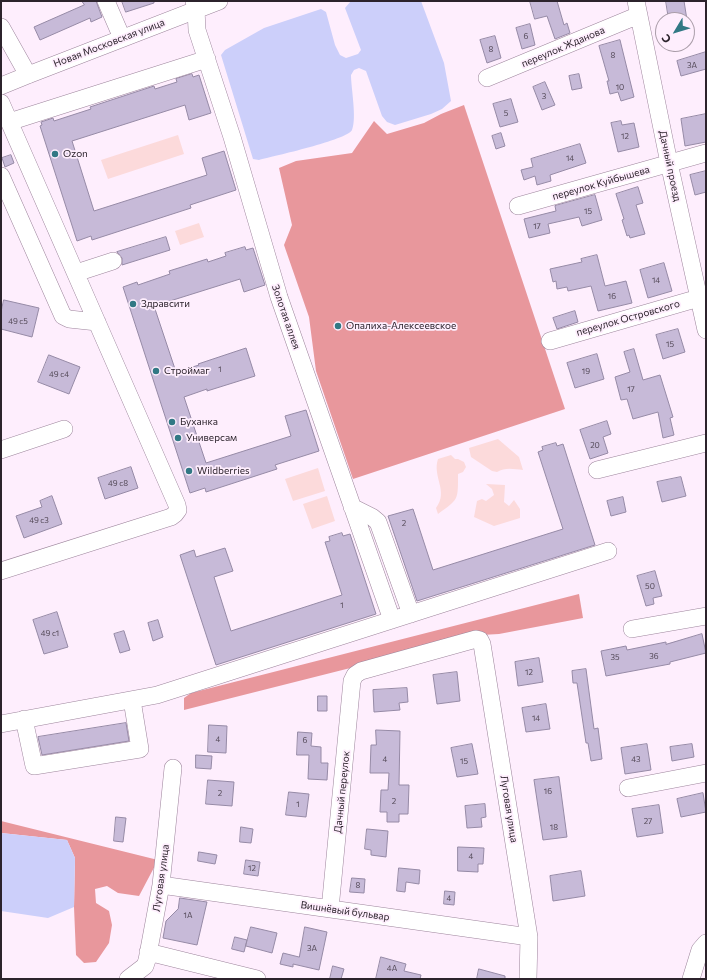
<!DOCTYPE html>
<meta charset="utf-8">
<style>
body{margin:0}
#map{position:relative;width:707px;height:980px;overflow:hidden;background:#feeefd;font-family:Commissioner,sans-serif}
canvas{display:block}
.frame{position:absolute;inset:0;border:2px solid #2c232c;pointer-events:none}
.north{position:absolute;left:655px;top:12px;width:40px;height:40px;box-sizing:border-box;background:#feeefd;border:1px solid #aa9da9;border-radius:50%;rotate:232deg;font-size:11px;font-weight:700;line-height:16px;text-align:center;color:#2c232c}
.north::after{content:'';display:block;margin:auto;width:14px;height:18px;background:#317884;clip-path:polygon(50% 0,100% 100%,50% 72%,0 100%)}
</style>
<div id="map">
<canvas width="707" height="980"></canvas>
<div class="frame"></div>
<div class="north">С</div>
</div>
<script>
const c = document.querySelector('canvas').getContext('2d');
c.lineJoin = 'round';
function fillPath(path, color) {
  c.fillStyle = color;
  c.fill(path, 'evenodd');
}
function trace(path, color, width, dash) {
  c.strokeStyle = color;
  c.lineWidth = width;
  c.lineCap = dash ? 'butt' : 'round';
  c.setLineDash(dash || []);
  c.stroke(path);
}
function label(font, color, halo, rows, align = 'center') {
  c.font = font + ' Commissioner,sans-serif';
  c.lineWidth = 3.5;
  c.setLineDash([]);
  c.textBaseline = 'middle';
  c.strokeStyle = halo;
  c.fillStyle = color;
  for (const [text, x, y, turn = 0] of rows) {
    c.save();
    c.translate(x, y);
    c.rotate((+turn || 0) * Math.PI / 180);
    c.textAlign = isNaN(turn) ? turn : align;
    if (halo) c.strokeText(text, 0, 0);
    c.fillText(text, 0, 0);
    c.restore();
  }
}
fillPath(new Path2D(`
 M178 135 184 154 108 179 101 160Z
 M199 223 204 237 180 245 175 231Z
 M498 439 519 457 523 470C514 469 505 467 497 472L492 471 471 457 469 448Z
 M451 455 455 459H458L464 462 466 467 463 472 458 474C458 500 459 499 438 514L436 508C449 491 432 477 438 459Z
 M318 468 325 491 293 501 285 479Z
 M486 484 505 485 504 502 509 506 514 500 520 509V518L494 526 474 517 477 501 482 499 486 501 494 495 492 489Z
 M327 496 335 521 312 529 303 504Z`), '#fcdadb');
fillPath(new Path2D(`
 M464 105 565 409 353 479 316 371 309 317 284 245 292 225 279 168 296 161 352 153 374 121 387 134 424 123 441 114Z
 M579 594 583 618 499 634 481 635 184 710V698L191 693Z
 M1 821 158 860 139 896 118 893 107 886 95 889 96 903 109 911 112 925 109 943 96 962 84 963 76 955 74 907 75 858 67 840 1 833Z`), '#e8979c');
fillPath(new Path2D(`
 M351 1H421L444 63 451 101 442 109 431 114 395 125 387 122 382 116 366 71 359 68 354 70 351 75C351 88 357 118 352 130 347 140 274 156 259 160L253 159 221 55 225 50 264 28 321 9 326 12 335 45 340 55 346 58 358 54 361 50 345 8Z
 M1 833 67 840 75 858 74 907 48 918 1 911Z`), '#cccffa');
const building = new Path2D(`
 M82 1H96L102 17 91 22 90 18 40 40 34 27 84 5Z
 M122 1H154V3L126 12Z
 M530 1H557L564 25 567 23 570 33 555 39 547 16 535 19Z
 M666 1H684L687 20H669Z
 M530 24 535 45 522 49 516 28Z
 M495 36 501 58 487 63 480 40Z
 M620 40 634 97 621 101 618 92 610 94 607 81H609L599 46Z
 M706 52V69L681 76 677 61Z
 M192 74 193 77 199 75 211 113 189 120 185 105 72 141 94 211 207 175 202 158 224 151 236 190 190 205 191 208 92 240 91 236 77 241 40 126 42 125 41 122 53 118 54 121 91 109 90 107 154 86 155 89 177 82 176 79Z
 M579 74 582 88 572 90 569 76Z
 M545 82 555 105 542 110 533 87Z
 M511 99 518 122 500 127 493 104Z
 M706 114V142L685 146 681 119Z
 M621 121 622 125 634 123 639 147 618 152 611 123Z
 M501 133 505 146 496 149 492 136Z
 M580 144 586 163 550 175 551 181 537 185 535 176 524 180 521 170 533 167 531 159Z
 M11 155 14 163 5 167 2 158Z
 M706 171V192L695 195 690 175Z
 M638 187 643 203 636 205 645 234 630 238 629 235 627 236 622 220 624 219 616 194Z
 M595 195 602 220 582 226 579 217 548 224 550 233 529 238 524 219 556 211 555 206Z
 M166 237 170 250 122 265V258L117 252Z
 M245 247 246 250 253 248 265 285 244 292 240 279 154 306 176 372 199 365 198 364 246 348 255 376 207 391V389L184 397 206 463 291 436 285 416 306 410 319 451 275 465 277 469 206 492 205 488 190 493 123 287 137 282 138 285 170 274 169 271 207 259 208 262 226 256 225 253Z
 M597 255 605 286 626 281 632 303 598 311 591 286 568 291 567 287 557 289 556 281 553 282 550 269 582 262 581 259Z
 M664 263 672 291 648 298 640 270Z
 M4 300 39 308 32 337 1 329V312Z
 M575 311 578 322 557 329 553 318Z
 M678 329 685 352 663 359 656 335Z
 M634 349 643 380 660 375 673 417 670 418 674 435 663 438 658 412 633 419 627 399 621 400 615 377 630 372 624 352Z
 M597 354 604 379 575 388 567 363Z
 M49 355 80 367 69 394 38 382Z
 M607 421 611 434 603 437 608 453 590 459 580 430Z
 M556 443 557 446 563 444 595 545 417 601 388 516 413 509 433 570 563 529 538 452 543 450 542 447Z
 M131 467 138 488 105 499 98 478Z
 M681 477 686 496 662 502 657 482Z
 M52 496 62 524 24 538 16 516 42 507 40 501Z
 M623 497 626 512 611 516 607 501Z
 M342 533 343 536 350 534 376 614 216 665 180 555 194 550 196 557 225 548 233 571 214 577 231 631 342 595 325 542 330 541 329 537Z
 M655 571 662 596 653 598 654 604 646 606 637 576Z
 M57 612 68 647 44 654 33 620Z
 M158 620 163 637 153 641 148 623Z
 M124 631 130 650 120 653 114 634Z
 M702 634 706 653 670 662V664L606 676 601 651 626 646 627 650 666 642V644Z
 M539 658 543 682 518 686 515 662Z
 M586 669 594 729 598 728 602 759 591 761 588 743H586L577 683H573L572 671Z
 M457 672 460 701 437 704 433 675Z
 M407 688 408 702 399 703 400 710 374 712 373 690Z
 M318 696H327V711H318Z
 M546 704 550 729 526 732 522 708Z
 M126 723 129 741 42 755 38 737Z
 M209 725 227 726 226 753 208 752Z
 M376 730 400 731 399 785H409L408 814H399V822H387V812H380L381 790H388L389 773H370L371 745H376Z
 M298 732 312 733 311 746 321 747V763H328L327 780 308 779 309 755H297Z
 M472 744 478 774 457 777 451 748Z
 M647 744 651 770 625 774 621 748Z
 M692 744 694 757 672 761 670 747Z
 M196 755 212 756 211 769 196 768Z
 M559 777 567 837 543 840 534 780Z
 M208 780 234 782 232 806 206 804Z
 M289 792 309 794 306 817 286 815Z
 M703 793 706 812 681 817 677 799Z
 M485 804 486 817 481 818 482 827 467 828 465 806Z
 M659 805 663 833 637 837 632 809Z
 M116 817 126 818 123 842 114 841Z
 M241 827 253 829 251 843 240 842Z
 M367 829 388 831 386 857 371 855V850L365 849Z
 M458 847 484 848 483 864H478V872L458 871Z
 M199 852 217 855 215 864 198 861Z
 M246 860 260 862 258 876 244 874Z
 M399 868 420 870 419 884 406 882 405 892 397 891Z
 M581 871 585 896 553 901 550 876Z
 M352 878 365 879 364 893 350 892Z
 M445 891 455 892 454 905 444 904Z
 M180 898 207 902 197 945 163 938 166 921 178 909Z
 M251 927 277 933 272 953 246 946Z
 M305 927 327 932 319 970 293 964V967L280 964 283 953 299 957Z
 M235 937 247 940 244 952 232 949Z
 M381 957 406 964 404 971 421 975 420 979H376Z
 M333 966 344 969 341 979H330Z
 M479 969 505 976V979H477Z`);
fillPath(building, '#c7bad8');
trace(building, '#968aa6', 1);
const minor = new Path2D(`
 M106 1 122 38
 M194 1 196 9 197 30 232 137 279 297 392 620
 M636 1 669 163 706 330
 M1 27 28 75
 M487 78 639 15
 M1 86 28 75 219 1
 M1 103 177 505 178 510 175 514 171 517 1 571
 M9 122 207 59
 M1 176 63 316 69 319 97 322
 M518 206 706 153
 M76 273 113 261
 M550 341 706 296
 M1 450 64 429
 M597 470 706 443
 M352 507 372 517 378 522 411 614
 M632 629 706 616
 M24 719 34 766 140 749 132 700
 M1 724 157 695 608 551
 M628 788 706 773
 M161 885 529 937
 M330 909 352 681 355 675 361 671 476 639 480 640 482 644 529 937 528 979
 M148 952 257 979
 M128 979 145 966 147 960 161 885 173 768
 M691 979 700 950 706 943`);
trace(minor, '#9d859c', 18);
trace(minor, '#fff', 17);
for (const [x, y, r, color] of [
 [55,154,4,"#317884"],
 [133,304,4,"#317884"],
 [338,326,4,"#317884"],
 [156,371,4,"#317884"],
 [172,422,4,"#317884"],
 [178,438,4,"#317884"],
 [189,471,4,"#317884"]
]) {
  const dot = new Path2D();
  dot.arc(x, y, r, 0, 2 * Math.PI);
  c.fillStyle = color;
  c.fill(dot);
  trace(dot, '#feeefd', 1.5);
}
label('8px', '#534957', null, [
 ["6",526,36],
 ["8",491,49],
 ["8",613,55],
 ["3А",692,65],
 ["10",620,87],
 ["3",544,96],
 ["5",506,113],
 ["12",625,136],
 ["14",570,158],
 ["15",588,211],
 ["17",537,226],
 ["14",656,280],
 ["16",612,296],
 ["49 с5",18,321],
 ["15",670,344],
 ["1",220,369],
 ["19",586,371],
 ["49 с4",59,374],
 ["17",631,389],
 ["20",595,445],
 ["49 с8",118,483],
 ["49 с3",39,520],
 ["2",404,523],
 ["50",650,586],
 ["1",342,605],
 ["49 с1",50,633],
 ["36",654,656],
 ["35",615,657],
 ["12",529,672],
 ["14",536,718],
 ["4",218,739],
 ["6",305,740],
 ["4",385,759],
 ["43",636,759],
 ["15",464,761],
 ["16",548,791],
 ["2",220,793],
 ["2",394,801],
 ["1",298,804],
 ["27",648,821],
 ["18",554,827],
 ["4",471,856],
 ["12",252,868],
 ["8",358,885],
 ["4",449,898],
 ["1А",188,915],
 ["3А",312,948],
 ["4А",392,968]
]);
label('10px', '#2c232c', '#feeefd', [
 ["Новая Московская улица",109,43,-21],
 ["переулок Жданова",563,47,-23],
 ["Дачный проезд",670,166,78],
 ["переулок Куйбышева",601,183,-16],
 ["Золотая аллея",286,317,71],
 ["переулок Островского",628,318,-16],
 ["Дачный переулок",342,792,-84],
 ["Луговая улица",509,809,81],
 ["Луговая улица",161,878,-82],
 ["Вишнёвый бульвар",345,911,8]
]);
label('10px', '#2c232c', '#feeefd', [
 ["Ozon",63,154],
 ["Здравсити",141,304],
 ["Опалиха-Алексеевское",346,326],
 ["Строймаг",164,371],
 ["Буханка",180,422],
 ["Универсам",186,438],
 ["Wildberries",197,471]
], 'left');
</script>
